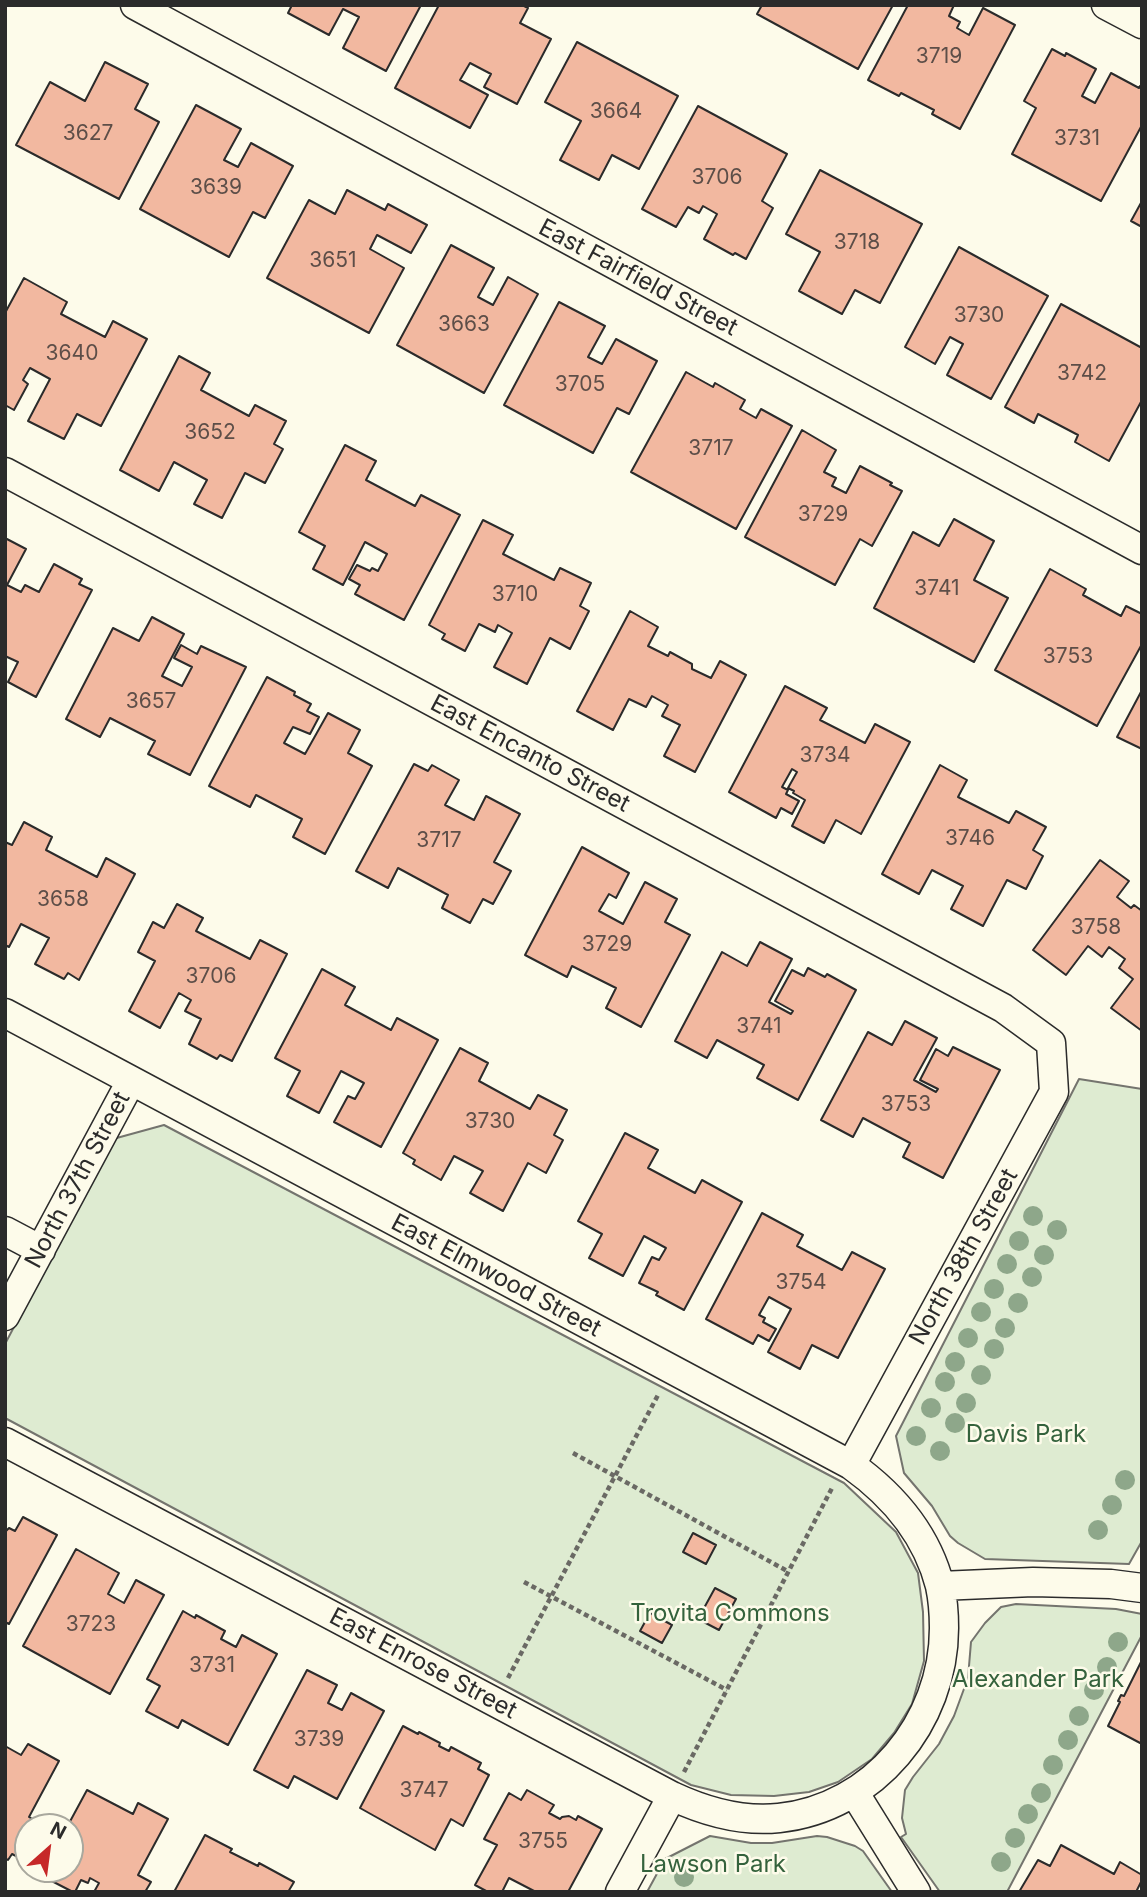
<!DOCTYPE html>
<style>
body{margin:0}
#map{position:relative;width:1147px;height:1897px;overflow:hidden;background:#fdfbea;font-family:Inter,sans-serif}
canvas{display:block}
.frame{position:absolute;inset:0;border:7px solid #2b2b2b;pointer-events:none}
.north{position:absolute;left:14px;top:1813px;width:70px;height:70px;box-sizing:border-box;background:#fdfbea;border:2px solid #a9a89e;border-radius:50%;rotate:28deg;font-size:19px;font-weight:700;line-height:28px;text-align:center;color:#2b2b2b}
.north::after{content:'';display:block;margin:auto;width:24px;height:32px;background:#c62828;clip-path:polygon(50% 0,100% 100%,50% 72%,0 100%)}
</style>
<div id="map">
<canvas width="1147" height="1897"></canvas>
<div class="frame"></div>
<div class="north">N</div>
</div>
<script>
const c = document.querySelector('canvas').getContext('2d');
c.lineJoin = 'round';
function fillPath(path, color) {
  c.fillStyle = color;
  c.fill(path, 'evenodd');
}
function trace(path, color, width, dash) {
  c.strokeStyle = color;
  c.lineWidth = width;
  c.lineCap = dash ? 'butt' : 'round';
  c.setLineDash(dash || []);
  c.stroke(path);
}
function label(font, color, halo, rows, align = 'center') {
  c.font = font + ' Inter,sans-serif';
  c.lineWidth = 5;
  c.setLineDash([]);
  c.textBaseline = 'middle';
  c.strokeStyle = halo;
  c.fillStyle = color;
  for (const [text, x, y, turn = 0] of rows) {
    c.save();
    c.translate(x, y);
    c.rotate((+turn || 0) * Math.PI / 180);
    c.textAlign = isNaN(turn) ? turn : align;
    if (halo) c.strokeText(text, 0, 0);
    c.fillText(text, 0, 0);
    c.restore();
  }
}
const green = new Path2D(`
 M1079 1079 1142 1089V1541L1129 1564 985 1559 958 1543 950 1536 932 1506 904 1473 896 1436Z
 M164 1125 844 1483 896 1532 918 1573 923 1612 924 1661 912 1704 894 1733 872 1759 838 1782 809 1792 774 1796 731 1795 691 1785 5 1418V1344L113 1139Z
 M1016 1604 1116 1609 1142 1614V1635L1007 1892H940L901 1837 906 1834 902 1818 905 1790 913 1777 939 1744 954 1716 968 1678 971 1642 985 1623 1001 1607Z
 M710 1836 751 1843H772L817 1836 827 1837 855 1846 863 1851 892 1892H647L665 1859Z`);
fillPath(green, '#deebd1');
trace(green, '#74746e', 2);
const building = new Path2D(`
 M292 5H421L386 71 343 48 359 17 343 9 329 35 288 13Z
 M439 5H522L528 8 520 23 551 39 517 104 484 87 491 74 470 63 460 80 488 95 470 128 395 88Z
 M762 5H893L858 69 757 14Z
 M908 5H954L949 16 960 22 957 28 969 35 983 8 1015 25 960 129 932 114 934 110 901 93 899 96 868 80Z
 M577 42 678 96 639 169 612 155 599 180 560 160 581 121 545 102Z
 M1052 49 1065 56 1066 53 1096 69 1082 96 1095 103 1111 73 1139 88 1140 86 1142 87V125L1101 201 1012 154 1036 108 1024 101Z
 M105 62 148 84 135 109 159 122 119 199 16 145 50 82 85 101Z
 M196 105 241 129 224 160 238 167 251 143 293 166 265 218 253 212 229 257 140 209Z
 M698 106 787 154 762 201 773 208 746 259 735 253 733 255 704 239 717 214 703 206 699 213 688 207 676 227 642 209Z
 M820 170 922 224 880 303 855 290 842 314 799 291 820 252 786 234Z
 M347 190 385 210 388 204 427 225 411 253 377 235 370 249 404 268 369 333 267 278 309 200 335 214Z
 M1142 201V227L1131 221Z
 M451 245 494 268 478 297 493 305 508 277 538 294 484 393 397 345Z
 M959 247 1048 296 991 399 947 375 963 344 950 337 935 364 905 347Z
 M24 278 67 302 61 314 105 337 113 321 147 339 101 426 77 414 64 439 28 421 50 379 30 368 23 380 28 384 14 410 5 405V313Z
 M559 302 605 326 588 357 602 364 616 339 657 361 629 414 617 408 593 453 504 405Z
 M1061 304 1142 348V400L1109 461 1075 442 1078 435 1038 414 1034 423 1005 407Z
 M179 356 210 373 201 390 249 416 255 405 286 421 274 444 283 449 265 483 245 473 222 518 194 504 207 480 174 462 159 491 120 470Z
 M686 372 713 387 715 383 745 400 740 409 756 418 761 409 792 426 736 529 631 472Z
 M802 430 836 450 824 472 836 478 832 486 846 493 860 466 892 483 890 485 902 491 872 546 860 539 835 585 745 537Z
 M345 445 376 461 366 480 415 506 421 495 460 515 404 620 355 594 360 585 349 579 357 565 370 571 372 568 378 571 387 554 365 542 343 585 313 569 325 546 299 532Z
 M954 519 994 541 974 580 1008 598 974 662 874 608 913 532 939 546Z
 M483 520 513 535 503 554 554 580 560 568 591 583 580 606 589 611 570 649 550 638 527 684 494 667 512 633 498 625 495 632 479 624 465 651 442 639 445 634 429 625Z
 M5 538 26 549 7 585 21 592 25 585 39 592 54 564 82 579 79 584 92 590 36 697 8 682 18 662 5 656Z
 M1050 569 1086 589 1083 595 1121 616 1126 606 1142 614V644L1097 726 995 670Z
 M630 611 658 627 648 646 668 656 670 652 692 664V669L711 678 720 661 746 675 695 772 664 756 680 725 662 716 668 705 652 696 646 707 629 699 613 730 577 711Z
 M152 617 184 634 162 676 182 686 192 667 174 658 181 645 197 654 201 646 246 667 190 775 148 754 155 741 110 718 100 737 66 719 113 628 139 641Z
 M267 677 295 692 294 695 311 704 307 711 319 717 310 734 293 727 284 743 305 754 328 713 360 730 348 753 372 766 325 854 293 837 302 819 256 795 250 807 209 786Z
 M785 686 827 708 820 720 865 743 875 724 910 742 861 834 836 820 824 843 792 826 805 800 793 793 794 791 788 788 797 772 792 769 782 787 788 790 786 794 799 801 792 814 781 808 776 818 729 792Z
 M1142 690V749L1117 737Z
 M414 764 428 771 432 765 459 780 445 805 474 820 486 796 520 814 494 862 511 871 493 904 483 899 470 923 442 908 448 895 398 868 388 888 356 871Z
 M940 765 967 780 958 797 1009 823 1016 811 1046 827 1033 850 1043 856 1026 889 1007 880 983 926 951 909 963 886 932 870 919 894 882 874Z
 M24 822 52 837 46 850 97 877 106 858 135 874 79 980 68 973 64 979 35 964 49 938 21 924 9 947 5 945V842L12 845Z
 M582 847 629 873 616 898 609 894 599 911 623 924 645 882 677 899 665 922 690 935 641 1027 606 1008 616 988 572 966 567 977 525 955Z
 M1100 860 1129 881 1117 897 1131 908 1134 905 1142 911V1031L1111 1008 1133 979 1119 968 1125 959 1109 947 1102 957 1088 946 1066 975 1033 950Z
 M177 904 203 918 196 931 250 959 260 940 287 954 232 1061 220 1055 217 1059 189 1044 201 1019 185 1011 191 1000 179 993 160 1028 129 1011 155 961 138 952 153 922 164 928Z
 M760 942 792 959 769 1002 791 1014 793 1011 775 1001 792 970 804 976 808 968 825 977 827 974 856 990 798 1100 757 1078 764 1065 717 1040 707 1058 675 1041 722 952 747 966Z
 M322 969 355 987 345 1005 391 1030 397 1018 438 1040 381 1147 334 1122 348 1096 355 1099 364 1083 341 1071 319 1113 287 1096 300 1071 275 1058Z
 M905 1021 937 1038 914 1080 936 1092 938 1089 920 1080 936 1049 948 1056 953 1047 1000 1070 943 1178 903 1157 910 1143 863 1118 853 1137 821 1120 868 1032 892 1045Z
 M460 1048 488 1063 479 1081 530 1109 538 1095 567 1110 554 1135 563 1140 546 1173 528 1163 503 1211 470 1193 483 1171 454 1156 441 1180 413 1164 415 1160 403 1153Z
 M625 1133 658 1150 648 1168 695 1193 702 1180 742 1202 684 1310 656 1295 658 1292 639 1283 652 1257 659 1260 666 1248 644 1236 623 1276 589 1258 602 1234 578 1221Z
 M762 1213 803 1235 797 1246 842 1270 852 1252 885 1269 838 1358 812 1345 800 1369 768 1352 791 1309 769 1297 759 1315 765 1318 763 1322 776 1329 769 1341 758 1335 753 1344 706 1319Z
 M23 1517 57 1535 9 1624 5 1622V1532L9 1528 15 1531Z
 M693 1533 716 1545 706 1564 683 1552Z
 M76 1549 119 1573 108 1594 124 1603 136 1580 164 1595 110 1694 23 1646Z
 M715 1588 736 1599 719 1630 698 1619Z
 M183 1611 195 1618 196 1615 225 1631 221 1639 236 1647 242 1635 277 1654 228 1745 182 1720 178 1728 146 1711 160 1686 147 1679Z
 M650 1613 672 1625 662 1643 640 1631Z
 M1142 1660V1744L1108 1726 1120 1702 1118 1701 1121 1695 1124 1696Z
 M307 1670 337 1685 328 1703 342 1710 351 1693 384 1711 337 1799 294 1776 288 1788 254 1770Z
 M403 1726 418 1734 419 1732 440 1743 439 1746 449 1751 451 1747 481 1763 478 1769 489 1775 463 1826 451 1819 435 1850 360 1808Z
 M28 1744 59 1761 29 1817 41 1824 40 1827H28V1848L22 1859 12 1854 8 1860 5 1858V1746L21 1755Z
 M87 1790 133 1814 138 1803 168 1819 138 1875 151 1882 145 1892H94L99 1883 90 1878 88 1883 81 1880 75 1892H73L42 1876 45 1869H70V1827H67Z
 M527 1790 554 1805 549 1813 560 1819 562 1817 569 1816 576 1820 578 1816 602 1829 568 1892H536L509 1878 502 1892H488L475 1885 497 1845 484 1839 509 1793 521 1800Z
 M205 1835 232 1849 230 1852 258 1866 259 1863 294 1882 288 1892H174Z
 M1061 1845 1114 1874 1120 1862 1142 1875V1880L1136 1892H1019L1038 1860 1050 1866Z`);
fillPath(building, '#f2b8a0');
trace(building, '#2b2b2b', 2);
const minor = new Path2D(`
 M135 5 1142 550
 M1106 5 1142 24
 M5 472 1003 1008 1051 1043 1054 1092 851 1465
 M5 1013 851 1465C893 1495 927 1535 940 1586 943 1600 944 1614 944 1628 944 1722 874 1808 779 1818 741 1822 706 1812 672 1796L5 1442
 M5 1231 41 1250
 M5 1316 131 1081
 M940 1586 1033 1582 1111 1584 1142 1588
 M854 1792 916 1892
 M620 1892 672 1796`);
trace(minor, '#2b2b2b', 31);
trace(new Path2D(`
 M573 1453 789 1572
 M524 1582 727 1690
 M508 1678 658 1395
 M684 1772 832 1488`), '#6a6964', 4.5, [5, 3.5]);
trace(minor, '#fdfbea', 28);
c.fillStyle = '#8ea78a';
for (const [x, y] of [
 [1033,1216],
 [1057,1230],
 [1019,1241],
 [1044,1255],
 [1007,1264],
 [1032,1277],
 [994,1289],
 [1018,1303],
 [981,1312],
 [1005,1328],
 [968,1338],
 [994,1349],
 [955,1362],
 [981,1375],
 [945,1382],
 [966,1403],
 [931,1408],
 [955,1423],
 [916,1436],
 [940,1451],
 [1125,1480],
 [1112,1505],
 [1098,1530],
 [1118,1642],
 [1107,1667],
 [1094,1690],
 [1079,1716],
 [1068,1740],
 [1053,1765],
 [1041,1793],
 [1028,1814],
 [1015,1838],
 [1001,1862],
 [684,1877]
]) {
  c.beginPath();
  c.arc(x, y, 10, 0, 2 * Math.PI);
  c.fill();
}
label('21px', '#5d4e48', null, [
 ["3719",939,57],
 ["3664",616,112],
 ["3627",88,134],
 ["3731",1077,139],
 ["3706",717,178],
 ["3639",216,188],
 ["3718",857,243],
 ["3651",333,261],
 ["3730",979,316],
 ["3663",464,325],
 ["3640",72,354],
 ["3742",1082,374],
 ["3705",580,385],
 ["3652",210,433],
 ["3717",711,449],
 ["3729",823,515],
 ["3741",937,589],
 ["3710",515,595],
 ["3753",1068,657],
 ["3657",151,702],
 ["3734",825,756],
 ["3746",970,839],
 ["3717",439,841],
 ["3658",63,900],
 ["3758",1096,928],
 ["3729",607,945],
 ["3706",211,977],
 ["3741",759,1027],
 ["3753",906,1105],
 ["3730",490,1122],
 ["3754",801,1283],
 ["3723",91,1625],
 ["3731",212,1666],
 ["3739",319,1740],
 ["3747",424,1791],
 ["3755",543,1842]
]);
label('24px', '#2b2b2b', '#fdfbea', [
 ["East Fairfield Street",638,278,28],
 ["East Encanto Street",530,754,28],
 ["North 37th Street",78,1180,-62],
 ["North 38th Street",964,1257,-61],
 ["East Elmwood Street",496,1276,28],
 ["East Enrose Street",423,1664,28]
]);
label('24px', '#34623c', '#fdfbea', [
 ["Davis Park",1026,1435],
 ["Trovita Commons",730,1614],
 ["Alexander Park",1038,1680],
 ["Lawson Park",713,1865]
]);
</script>
